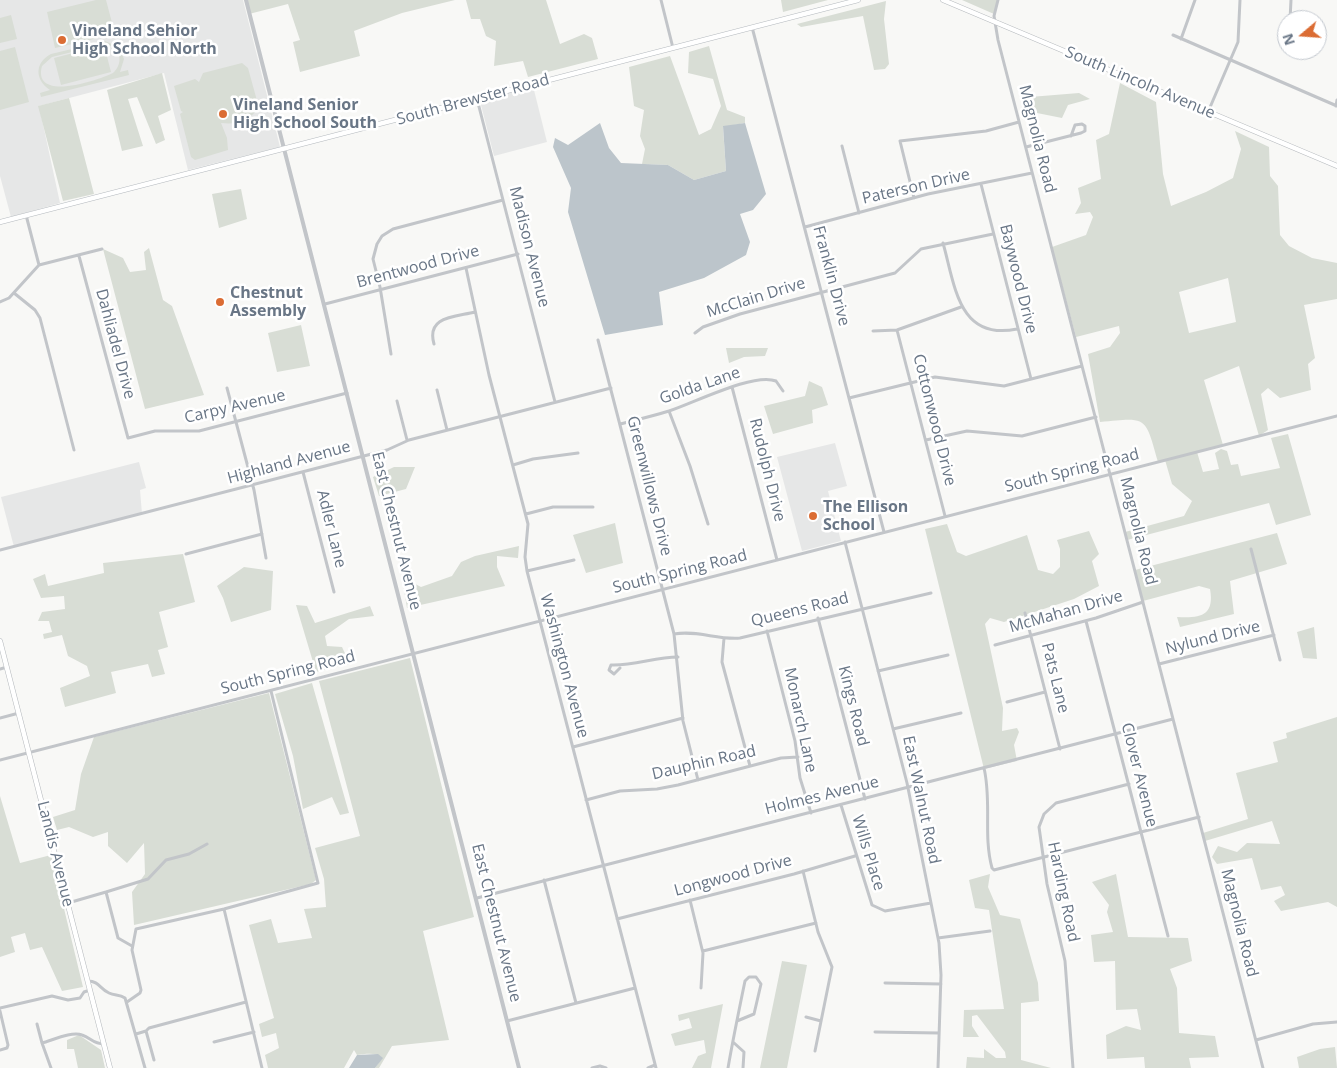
<!DOCTYPE html>
<style>
body{margin:0}
#map{position:relative;width:1337px;height:1068px;overflow:hidden;background:#f8f8f6;font-family:"Open Sans",sans-serif}
canvas{display:block}
.north{position:absolute;left:1277px;top:10px;width:50px;height:50px;box-sizing:border-box;background:#fff;border:1px solid #c3c8cf;border-radius:50%;rotate:252deg;font-size:14px;font-weight:700;line-height:20px;text-align:center;color:#697686}
.north::after{content:'';display:block;margin:auto;width:18px;height:22px;background:#db6c33;clip-path:polygon(50% 0,100% 100%,50% 72%,0 100%)}
</style>
<div id="map">
<canvas width="1337" height="1068"></canvas>
<div class="north">N</div>
</div>
<script>
const c = document.querySelector('canvas').getContext('2d');
c.lineJoin = 'round';
function fillPath(path, color) {
  c.fillStyle = color;
  c.fill(path, 'evenodd');
}
function trace(path, color, width, dash) {
  c.strokeStyle = color;
  c.lineWidth = width;
  c.lineCap = dash ? 'butt' : 'round';
  c.setLineDash(dash || []);
  c.stroke(path);
}
function label(font, color, halo, rows, align = 'center') {
  c.font = font + ' "Open Sans",sans-serif';
  c.lineWidth = 5;
  c.setLineDash([]);
  c.textBaseline = 'middle';
  c.strokeStyle = halo;
  c.fillStyle = color;
  for (const [text, x, y, turn = 0] of rows) {
    c.save();
    c.translate(x, y);
    c.rotate((+turn || 0) * Math.PI / 180);
    c.textAlign = isNaN(turn) ? turn : align;
    if (halo) c.strokeText(text, 0, 0);
    c.fillText(text, 0, 0);
    c.restore();
  }
}
fillPath(new Path2D(`
 M0 0H243L280 147 188 170 164 73 39 106 60 203 11 217 0 176Z
 M533 86 547 142 494 156 480 101Z
 M835 443 847 486 828 491 841 541 802 551 777 457Z
 M139 462 146 488 140 490 142 514 14 547 1 497Z`), '#e6e7e7');
fillPath(new Path2D(`
 M96 0H106L115 34 55 48 47 12Z
 M246 0H455L402 13 354 31 360 56 300 72 293 42 300 40 288 4 249 14Z
 M466 0H546L560 44 584 34 592 38 598 59 528 77 523 61 494 66 496 41 486 36 480 19H471Z
 M781 0H828L783 12Z
 M962 0H998L994 14Z
 M886 1 884 19 889 64 885 69 874 70 863 16 801 27 797 24Z
 M11 15 17 39 0 43V18Z
 M105 41 119 47 124 59 120 72 128 70 129 75 41 97 40 93 50 90C35 80 34 63 51 54ZM104 44C120 46 125 62 113 73 99 80 32 103 42 66L52 57Z
 M104 45 111 72 61 85 54 58Z
 M709 46 727 110 745 117V123L723 127 726 171 694 180 668 165 642 164 645 149 640 136 644 110 634 106 629 67 670 56 699 135 711 129 721 106 713 79 688 73 689 52Z
 M15 47 29 102 0 110V51Z
 M242 63 248 68 259 108C248 121 238 125 221 123L227 138 228 150 195 160 191 157 180 114 183 112 181 111 174 86 195 79 199 82 203 73Z
 M162 73 171 110 158 116 165 140 156 144 137 97 128 99 143 146 122 151 107 90Z
 M1120 83 1156 102 1163 174 1171 206 1206 192 1233 178 1241 149 1235 131 1269 147 1270 176 1278 186 1280 235 1289 246 1312 258 1337 263V299L1304 305 1315 358 1308 364 1311 390 1280 398 1268 388 1261 394 1268 430 1259 436 1239 366 1204 380 1223 445 1197 452 1203 472 1219 469 1215 453 1221 449 1227 451 1231 465 1238 464 1241 476 1280 468 1271 438 1288 434 1311 515 1276 525 1269 503 1127 540 1125 532 1184 516 1192 501 1172 484 1165 460 1158 462C1145 416 1148 417 1100 422L1088 354 1110 347 1120 333 1119 326 1076 337 1052 247 1086 235 1093 217 1090 212 1075 214 1081 203 1078 188 1101 179 1096 140 1109 134ZM1228 278 1236 322 1189 333 1179 292Z
 M1079 93 1090 99 1068 105 1062 118 1027 111 1030 97Z
 M69 98 94 194 63 201 38 106Z
 M241 189 247 219 219 228 212 194Z
 M149 248 163 300 172 306 204 395 145 409 103 249 123 258 130 272 146 270 144 252Z
 M301 325 310 366 277 372 268 333Z
 M726 348H768L765 356 744 357 729 363Z
 M809 381 822 387 828 405 812 410 813 423 773 434 764 406 805 396Z
 M394 467H415L406 489 379 496 373 477Z
 M615 523 623 563 586 573 573 535Z
 M947 524 957 552 966 556 1027 535 1038 570 1053 574 1060 567V549L1057 540 1089 531 1099 554 1092 561 1099 586 1074 599 1004 622 990 618 985 624 1003 708 1002 731 1017 728 1019 732 1014 745 1017 761 984 769 925 529Z
 M1277 533 1287 564 1230 581 1234 614 1180 627 1177 617C1199 618 1215 617 1210 589L1199 586 1143 601 1135 570Z
 M519 546 518 558 497 556V567L505 586 407 608 402 577 421 587 452 576 461 562 475 556Z
 M183 554 195 602 159 612 168 647 158 650 165 674 152 677 148 664 111 672 116 693 65 707 60 688 90 676 87 666 68 656 62 635 44 639 43 634 52 632 49 621H38L42 612 65 609 64 596 41 598 33 579 45 574 48 586 104 573 103 563Z
 M244 567 273 571 271 610 231 622 223 598 217 586Z
 M296 605 307 606 315 623 370 606 374 616 349 619 325 636 327 646 342 647 350 664 316 672Z
 M1314 627 1317 659 1303 658 1297 632Z
 M410 658 474 917 423 931 449 1040 392 1046 379 1068H375L382 1058C376 1052 366 1054 357 1055L354 1050 344 1068H268L265 1055 279 1048 276 1033 262 1037 259 1024 274 1018 249 925 271 919 278 943 312 938 304 909 326 907 324 879 315 848 360 836 319 681Z
 M312 683 349 813 340 815 332 797 303 809 293 756 275 694Z
 M269 693 316 880 311 884 134 925 132 892 145 874 144 843 127 863 108 846V832L93 837 69 827 57 830 53 817 75 810 81 774 94 737Z
 M1337 717V907L1328 902 1281 911 1274 901 1285 895 1281 886 1261 890 1252 858 1217 864 1212 857 1218 846 1237 852 1247 843 1280 844 1272 821 1205 841 1203 833 1248 819 1236 773 1278 762 1273 742 1287 738 1286 733Z
 M0 796 20 863 51 855 83 987 62 991 42 947 30 950 25 933 11 937 15 952 0 957Z
 M990 874 988 887 1000 915 1020 919 1038 983 1039 1001 1021 1003V1060L1051 1068H966L967 1057 984 1058V1049L996 1058H1006L1005 1052 977 1015 972 1016V1026L979 1037H963L964 1010 1004 1009 989 910 975 908 969 880Z
 M1116 874 1128 937 1188 938 1192 961 1170 969 1177 988 1179 1033 1215 1036 1219 1057 1189 1058 1191 1068H1145L1144 1057 1107 1059 1106 1035 1126 1026 1141 1030 1137 1009 1116 1010 1115 961 1094 962 1091 935 1113 932 1107 912 1109 905 1092 882Z
 M782 961 807 965 787 1068H760Z
 M723 1004 711 1068H692L698 1056 706 1053 704 1040 675 1046 671 1034 692 1028 689 1018 679 1021 678 1015Z
 M79 1035 101 1050 105 1068H78L74 1049H67V1040Z
 M1335 1047 1337 1068H1299L1297 1057 1320 1049Z`), '#d8ddd5');
fillPath(new Path2D(`
 M600 123 609 148 621 163 668 165 694 180 726 171 723 126 745 123 766 194 753 210 740 214 750 242 746 255 704 278 659 292 663 325 605 335 568 212 571 188 553 147 555 138 568 145Z
 M378 1054 383 1058 375 1068H349L357 1055Z`), '#bcc5cb');
const secondary = new Path2D(`
 M0 222 858 0`);
const primary = new Path2D(`
 M943 0 1337 166
 M0 641 110 1068`);
trace(secondary, '#b4b9be', 5.5);
trace(primary, '#b5b9bd', 5.5);
trace(new Path2D(`
 M661 0 673 48
 M998 0 994 16 998 40 1263 1068
 M1290 20 1291 0
 M752 27 884 532
 M1173 35 1337 106
 M1181 39 1195 0
 M477 99 555 402
 M1336 106 1337 100
 M1208 112 1238 42 1240 0
 M842 146 859 213
 M1026 147 1081 133 1085 131V126L1082 124 1075 125 1071 136
 M981 184 1031 379
 M914 198 900 141 986 131 1019 122
 M26 215 39 265
 M805 227 928 194 1032 173
 M943 243C955 285 958 341 1017 329
 M79 256 128 438 155 431H199L347 393
 M466 268 489 375 528 524 525 557 527 571 656 1068
 M14 293 35 310 40 318 74 450
 M0 302 9 298 39 265 102 249
 M325 304 518 254
 M897 330 945 516
 M873 331 897 330 961 307
 M695 333 703 327 740 314 895 273 921 249 993 234
 M598 340 674 634 683 721 698 780
 M434 344C426 316 455 317 475 312
 M391 354 380 287 373 259 377 244 382 236 393 229 503 200
 M732 387 777 560
 M227 388 254 490 266 558
 M437 390 447 430
 M849 398 935 377 1004 386 1082 366
 M397 401 407 440
 M669 411 690 466 708 524
 M620 424C636 420 653 416 669 411 694 403 754 372 776 381L783 391
 M926 440 967 431 1022 436 1096 417
 M513 465 533 459 578 453
 M303 472 334 592
 M526 514 553 507H593
 M845 542 907 783 939 943 941 975 938 1068
 M1251 549 1280 660
 M0 550 387 450 409 440 611 388
 M186 554 262 534
 M527 571 574 560
 M1025 613 1060 749
 M818 618 865 799
 M1086 621 1168 936
 M767 631 795 741 800 778 811 813
 M674 634C698 630 717 640 740 638L931 593
 M724 638 722 662 750 766
 M995 645 1096 618 1143 602
 M1159 664 1274 635
 M620 668 614 674 609 670 611 665C634 666 655 657 678 657
 M0 669 7 667
 M878 671 948 655
 M1007 702 1045 692
 M0 718 19 713
 M893 729 961 713
 M573 747 683 718
 M0 760 1337 416
 M984 768C992 802 983 835 992 868L994 870 1199 817
 M586 800 620 791 657 789 678 785 781 758 798 757
 M841 805 872 905 885 911 931 903
 M803 871 818 932 832 967 815 1051
 M544 880 576 1003
 M106 892 148 879 166 860 189 854 207 844
 M477 898 1173 719
 M690 900 703 953 701 988
 M68 903 106 892 118 938 132 946
 M224 909 262 1068
 M617 919 794 874 855 856
 M938 938 990 931
 M703 951 816 923
 M88 981C99 981 100 989 109 993 115 996 119 994 125 998L145 1068
 M885 983 941 984
 M127 1002 140 993 141 990 132 950 136 929 224 909 318 883 271 691
 M0 1008 52 996 68 1000 80 998 84 992 90 990
 M0 1011 8 1045 7 1048 0 1050
 M806 1017 821 1021
 M507 1021 635 988
 M37 1024 42 1043C53 1040 72 1031 82 1035 91 1038 93 1044 104 1044
 M146 1031 149 1028 246 1002
 M875 1032 939 1033
 M136 1034 146 1031 154 1060
 M1256 1040 1313 1024 1337 1022
 M214 1042 254 1032
 M733 1042 744 1052 743 1068
 M42 1043 51 1068
 M592 1068 600 1066 606 1068
 M648 1068 655 1065
 M728 1068C733 1039 739 1010 745 981L749 977H756L761 984 754 1014 737 1021
 M1073 1068 1065 961 1047 884 1039 827 1044 814 1056 803 1129 784`), '#c2c5c9', 3);
trace(new Path2D(`
 M246 0 519 1068`), '#c2c5c9', 4);
trace(secondary, '#fff', 4.5);
trace(primary, '#fff', 4.5);
for (const [x, y, r, color] of [
 [62,40,5,"#db6c33"],
 [223,114,5,"#db6c33"],
 [220,302,5,"#db6c33"],
 [813,516,5,"#db6c33"]
]) {
  const dot = new Path2D();
  dot.arc(x, y, r, 0, 2 * Math.PI);
  c.fillStyle = color;
  c.fill(dot);
  trace(dot, '#fff', 2);
}
label('bold 16px', '#697686', '#fff', [
 ["Vineland Sehior",72,31],
 ["High School North",72,49],
 ["Vineland Senior",233,105],
 ["High School South",233,123],
 ["Chestnut",230,293],
 ["Assembly",230,311],
 ["The Ellison",823,507],
 ["School",823,525]
], 'left');
label('16px', '#697686', '#fff', [
 ["South Lincoln Avenue",1140,83,23],
 ["South Brewster Road",473,100,-15],
 ["Magnolia Road",1037,139,76],
 ["Paterson Drive",916,187,-13],
 ["Madison Avenue",529,247,76],
 ["Brentwood Drive",418,267,-15],
 ["Franklin Drive",831,276,75],
 ["Baywood Drive",1018,279,76],
 ["McClain Drive",756,298,-17],
 ["Dahliadel Drive",115,344,75],
 ["Golda Lane",700,386,-19],
 ["Carpy Avenue",235,407,-13],
 ["Cottonwood Drive",934,420,76],
 ["Highland Avenue",289,463,-15],
 ["Rudolph Drive",767,470,76],
 ["South Spring Road",1072,471,-14],
 ["Greenwillows Drive",649,486,76],
 ["Adler Lane",331,529,76],
 ["East Chestnut Avenue",396,531,76],
 ["Magnolia Road",1138,531,76],
 ["South Spring Road",680,572,-14],
 ["Queens Road",800,610,-14],
 ["McMahan Drive",1066,612,-16],
 ["Nylund Drive",1213,638,-14],
 ["Washington Avenue",564,666,75],
 ["South Spring Road",288,673,-14],
 ["Pats Lane",1055,678,76],
 ["Kings Road",853,706,76],
 ["Monarch Lane",800,720,78],
 ["Dauphin Road",704,763,-13],
 ["Clover Avenue",1139,775,76],
 ["Holmes Avenue",822,796,-14],
 ["East Walnut Road",921,800,78],
 ["Wills Place",868,853,73],
 ["Landis Avenue",55,854,76],
 ["Longwood Drive",733,876,-15],
 ["Harding Road",1063,892,78],
 ["East Chestnut Avenue",496,923,76],
 ["Magnolia Road",1239,923,76]
]);
</script>
